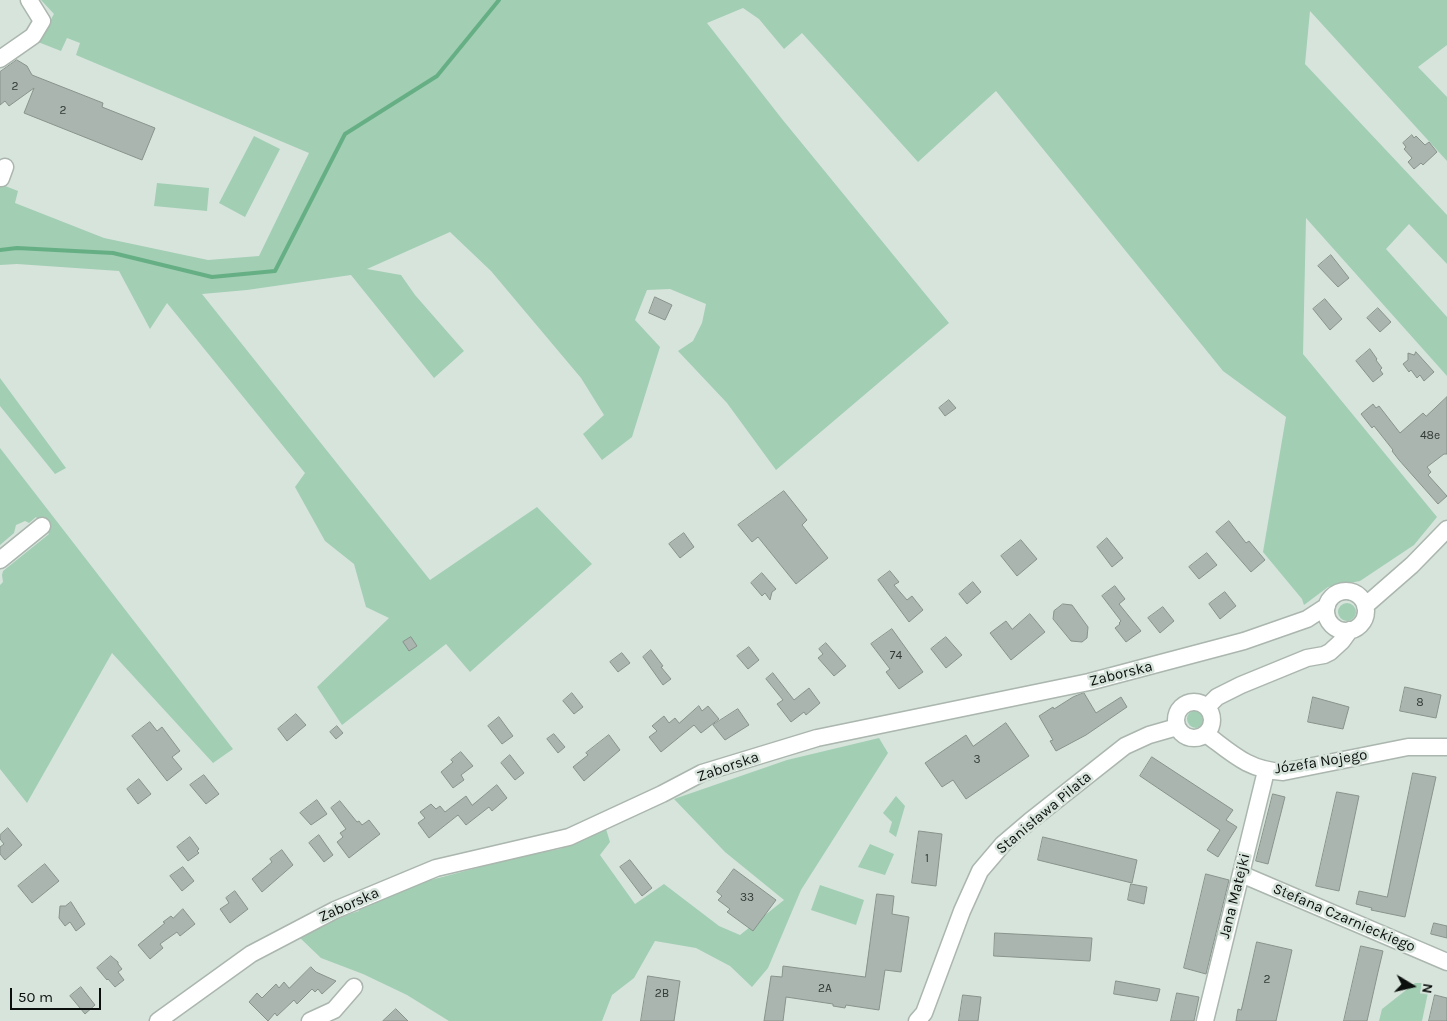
<!DOCTYPE html>
<meta charset="utf-8">
<style>
body{margin:0}
#map{position:relative;width:1447px;height:1021px;overflow:hidden;background:#d7e4dc;font-family:Karla,sans-serif}
canvas{display:block}
.north{position:absolute;left:1387px;top:961px;width:50px;height:50px;-webkit-text-stroke:4px #d7e4dc;paint-order:stroke;rotate:99deg;font-size:14px;font-weight:700;line-height:20px;text-align:center;color:#0b0f0d}
.north::after{content:'';display:block;margin:auto;width:18px;height:22px;background:#0b0f0d;clip-path:polygon(50% 0,100% 100%,50% 72%,0 100%)}
.scale{position:absolute;left:10px;top:988px;width:91px;height:22px;box-sizing:border-box;border:2px solid #0b0f0d;border-top:0;padding-left:6px;font-size:15px;line-height:18px;white-space:nowrap;color:#0b0f0d;-webkit-text-stroke:4px #d7e4dc;paint-order:stroke}
</style>
<div id="map">
<canvas width="1447" height="1021"></canvas>
<div class="north">N</div>
<div class="scale">50 m</div>
</div>
<script>
const c = document.querySelector('canvas').getContext('2d');
c.lineJoin = 'round';
function fillPath(path, color) {
  c.fillStyle = color;
  c.fill(path, 'evenodd');
}
function trace(path, color, width, dash) {
  c.strokeStyle = color;
  c.lineWidth = width;
  c.lineCap = dash ? 'butt' : 'round';
  c.setLineDash(dash || []);
  c.stroke(path);
}
function label(font, color, halo, rows, align = 'center') {
  c.font = font + ' Karla,sans-serif';
  c.lineWidth = 5;
  c.setLineDash([]);
  c.textBaseline = 'middle';
  c.strokeStyle = halo;
  c.fillStyle = color;
  for (const [text, x, y, turn = 0] of rows) {
    c.save();
    c.translate(x, y);
    c.rotate((+turn || 0) * Math.PI / 180);
    c.textAlign = isNaN(turn) ? turn : align;
    if (halo) c.strokeText(text, 0, 0);
    c.fillText(text, 0, 0);
    c.restore();
  }
}
fillPath(new Path2D(`
 M41 0H1447V45L1418 67 1447 97V161L1310 11 1305 64 1447 215V264L1409 224 1386 249 1447 317V376L1306 218 1303 354 1437 517 1414 545 1360 581 1328 587 1304 605 1302 599 1263 552 1286 417 1223 371 996 91 918 162 802 33 784 49 759 19 743 8 707 23 782 119 949 323 776 470 727 403 678 351 693 341 702 323 706 304 670 289 647 290 635 320 660 347 632 437 602 460 583 434 604 415 581 378 491 271 450 232 367 269 401 275 415 295 464 351 434 378 351 275 247 290 202 294 430 580 537 507 592 564 470 672 446 644 342 725 317 687 389 618 366 607 354 564 325 541 295 487 305 473 167 303 150 329 119 271 17 264 0 265V184L18 191 15 203 104 238 208 260 259 256 309 153 76 55 80 43 67 38 61 51 38 42 54 14Z
 M254 136 280 149 245 217 219 203Z
 M157 183 209 188 207 211 154 206Z
 M0 378 66 468 55 474 0 406Z
 M0 448 233 749 213 763 112 653 27 803 0 769V585L3 582 2 575 3 571 49 534 36 517 29 523 25 521 16 525 14 533 0 545Z
 M1338 612a9 9 0 1 1 18 0a9 9 0 1 1-18 0Z
 M1187 719a9 9 0 1 1 18 0a9 9 0 1 1-18 0Z
 M879 738 888 753 801 890 768 968 752 987 730 966 696 948 655 941 634 978 612 995 602 1021H449L407 995 363 974 321 958 298 936 324 922 359 911V905L410 884 431 880 522 856 560 849 606 829 610 842 600 855 635 904 664 884 719 926 740 935 784 900 725 852 674 799 787 760Z
 M896 796 905 806 896 837 889 832 892 822 883 813Z
 M870 844 894 854 885 875 858 867Z
 M820 885 864 900 856 925 811 910Z
 M1415 983H1430L1422 1021H1379L1382 1009Z`), '#a2ceb3');
trace(new Path2D(`
 M0 250 17 248 113 253 212 277 275 271 345 134 437 76 499 0`), '#66af85', 4);
const building = new Path2D(`
 M17 60 27 66 32 75 103 103 102 107 155 128 142 160 24 113 34 88 9 106 5 101 0 105V72Z
 M1412 135 1414 138 1416 136 1425 145 1429 142 1437 152 1423 165 1421 163 1414 169 1408 162 1412 158 1404 149 1406 147 1403 143Z
 M1331 255 1349 278 1338 287 1318 266Z
 M655 297 672 305 665 320 649 313Z
 M1325 299 1342 319 1330 330 1313 309Z
 M1378 308 1391 322 1380 332 1367 318Z
 M1370 349 1377 359 1376 360 1382 368 1380 370 1383 374 1373 382 1356 361Z
 M1416 352 1434 372 1424 381 1420 375 1417 378 1411 370 1409 372 1403 364 1408 360V353L1414 355Z
 M1447 397V454H1444L1427 467 1431 472 1428 475 1447 496 1438 504 1399 460 1392 451 1393 450 1374 426 1372 428 1361 414 1373 404 1376 408 1379 406 1400 433 1423 413 1426 416Z
 M949 400 956 408 945 416 939 408Z
 M784 491 807 520 802 525 828 558 796 584 758 537 752 542 738 525Z
 M1229 521 1246 543 1249 541 1265 560 1251 572 1216 532Z
 M684 533 694 547 680 558 669 544Z
 M1107 538 1123 558 1112 567 1097 547Z
 M1021 540 1037 559 1017 576 1001 556Z
 M1207 553 1217 565 1199 579 1189 567Z
 M890 571 899 582 894 585 907 600 912 596 923 610 909 622 878 580Z
 M762 573 776 589 772 592 770 600 765 593 762 596 751 583Z
 M973 582 981 592 967 604 959 594Z
 M1115 586 1125 599 1119 604 1141 631 1126 642 1115 628 1120 624 1119 623 1121 621 1102 596Z
 M1225 592 1236 606 1220 619 1209 604Z
 M1063 604 1072 605 1088 627 1087 638 1082 642 1071 641 1053 619 1054 611Z
 M1163 607 1174 621 1160 633 1148 618Z
 M1030 614 1045 632 1011 660 990 633 1006 621 1012 629Z
 M892 629 923 672 899 689 886 672 890 669 871 644Z
 M411 637 417 646 409 651 403 642Z
 M946 637 962 655 946 668 931 649Z
 M826 643 846 666 834 676 818 658 823 654 819 649Z
 M749 647 759 660 748 669 737 656Z
 M651 650 663 666 661 667 671 679 663 685 643 657Z
 M622 653 630 663 618 672 610 662Z
 M773 673 794 700 809 688 820 703 806 715 804 712 791 722 777 704 783 700 766 679Z
 M1405 687 1441 695 1436 718 1400 711Z
 M572 693 583 707 574 714 563 701Z
 M1084 693 1096 713 1121 697 1127 707 1086 735 1056 751 1050 741 1053 740 1039 716 1053 707 1054 709 1073 697Z
 M1313 697 1349 707 1343 729 1308 722Z
 M699 706 702 711 708 706 719 719 701 733 694 725 661 752 649 737 657 731 652 726 664 716 669 723 675 718 679 723Z
 M738 709 749 725 725 740 713 725Z
 M296 714 306 725 287 741 278 729Z
 M499 717 513 736 502 744 488 726Z
 M150 722 157 731 162 727 180 751 172 757 182 769 167 781 132 736Z
 M1006 723 1029 756 966 799 953 780 942 787 925 763 966 735 973 746Z
 M337 726 343 733 336 739 330 732Z
 M554 734 565 747 558 753 547 739Z
 M609 735 620 750 584 781 573 767 588 755 586 753Z
 M461 752 473 766 461 775 464 780 453 788 441 772 453 762 451 760Z
 M510 755 524 773 515 780 501 763Z
 M1152 757 1233 810 1226 820 1237 827 1218 857 1207 850 1220 830 1140 776Z
 M1413 773 1436 777 1405 917 1371 910 1372 908 1356 904 1359 891 1387 897Z
 M204 775 219 794 206 804 190 785Z
 M139 779 151 794 138 804 127 789Z
 M497 785 507 798 492 811 489 807 466 825 458 815 429 838 418 823 425 818 420 812 431 804 436 809 440 806 445 812 466 796 472 805Z
 M1337 792 1359 796 1339 891 1316 886Z
 M1273 794 1285 797 1268 864 1256 861Z
 M317 800 327 814 311 825 300 813Z
 M340 801 357 822 359 821 362 825 369 820 380 834 349 858 337 842 343 837 340 833 346 829 331 808Z
 M8 828 22 845 5 860 0 854V847L4 844 0 839V835Z
 M919 831 942 834 936 886 912 883Z
 M319 835 333 855 324 862 309 843Z
 M190 837 199 849 197 851 199 853 188 861 177 847Z
 M1043 837 1137 860 1132 883 1038 860Z
 M282 850 293 865 262 892 252 879 272 862 270 859Z
 M630 860 652 888 642 896 620 867Z
 M45 864 59 881 32 903 18 886Z
 M183 867 194 881 182 891 170 876Z
 M734 869 776 900 753 931 727 912 730 909 718 900 722 896 717 892Z
 M1206 874 1229 880 1206 974 1184 968Z
 M1131 884 1147 887 1144 904 1128 900Z
 M235 891 248 909 230 923 220 909 229 903 226 898Z
 M877 894 894 896 892 914 909 917 901 972 885 970 879 1010 846 1005 845 1008 833 1006V1004L786 997 783 1021H764L771 976 782 977 783 966 865 977Z
 M71 902 85 924 76 931 70 922 65 926 59 918 60 906H65Z
 M183 909 195 924 180 936 177 932 160 944 163 948 150 959 138 945 165 923 163 922 171 916 173 918Z
 M1434 923 1447 926V938L1431 934Z
 M995 933 1092 938 1090 961 994 956Z
 M1257 942 1292 950 1276 1021H1236L1238 1009 1241 1010Z
 M1361 946 1383 951 1378 972 1367 1021H1344Z
 M111 956 118 962V964L122 969 118 972 124 980 115 987 108 979 107 980 97 968Z
 M311 967 316 972 336 981 322 994 318 989 315 992 312 989 297 1004 294 1000 277 1016 275 1013 268 1021 249 1002 257 993 262 998 276 984 279 988 284 982 289 988Z
 M648 976 680 981 674 1021H641Z
 M1116 981 1160 989 1157 1001 1114 994Z
 M81 987 95 1005 85 1014 70 996Z
 M1177 993 1199 997 1194 1021H1171Z
 M963 995 981 997 978 1021H959Z
 M1435 995 1447 998V1021H1429Z
 M396 1009 408 1021H383Z`);
fillPath(building, '#a9b5ae');
trace(building, '#88938c', 1);
const minor = new Path2D(`
 M0 59 33 36 42 21 29 0
 M0 178H1L5 167
 M0 560 42 526
 M1326 611a20 20 0 1 1 40 0a20 20 0 1 1-40 0Z
 M1365 606 1412 565 1447 529
 M1176 720a18 18 0 1 1 36 0a18 18 0 1 1-36 0Z
 M1207 707 1217 697 1241 685 1307 658 1324 655 1330 652 1342 641 1350 630
 M1206 734C1233 754 1248 770 1283 772L1408 747H1447
 M1241 874 1447 962
 M158 1021 251 954 335 910 436 868 569 837 662 794 702 773 817 738 1089 682 1244 641 1307 619 1327 606
 M310 1021 334 1010 354 987
 M917 1021 924 1013 962 911 980 871 1003 844 1030 821 1125 746 1149 735 1177 727
 M1205 1021 1266 771`);
trace(minor, '#aab6ae', 19);
trace(minor, '#fff', 16);
label('12px', '#323835', null, [
 ["2",15,87],
 ["2",63,111],
 ["48e",1430,436],
 ["74",896,656],
 ["8",1420,703],
 ["3",977,760],
 ["1",927,859],
 ["33",747,898],
 ["2",1267,980],
 ["2A",825,989],
 ["2B",662,994]
]);
label('15px', '#0b0f0d', '#d7e4dc', [
 ["Zaborska",1121,674,-14],
 ["Józefa Nojego",1321,762,-9],
 ["Zaborska",728,767,-19],
 ["Stanisława Pilata",1044,813,-40],
 ["Jana Matejki",1235,896,-76],
 ["Zaborska",349,905,-24],
 ["Stefana Czarnieckiego",1344,918,23]
]);
</script>
